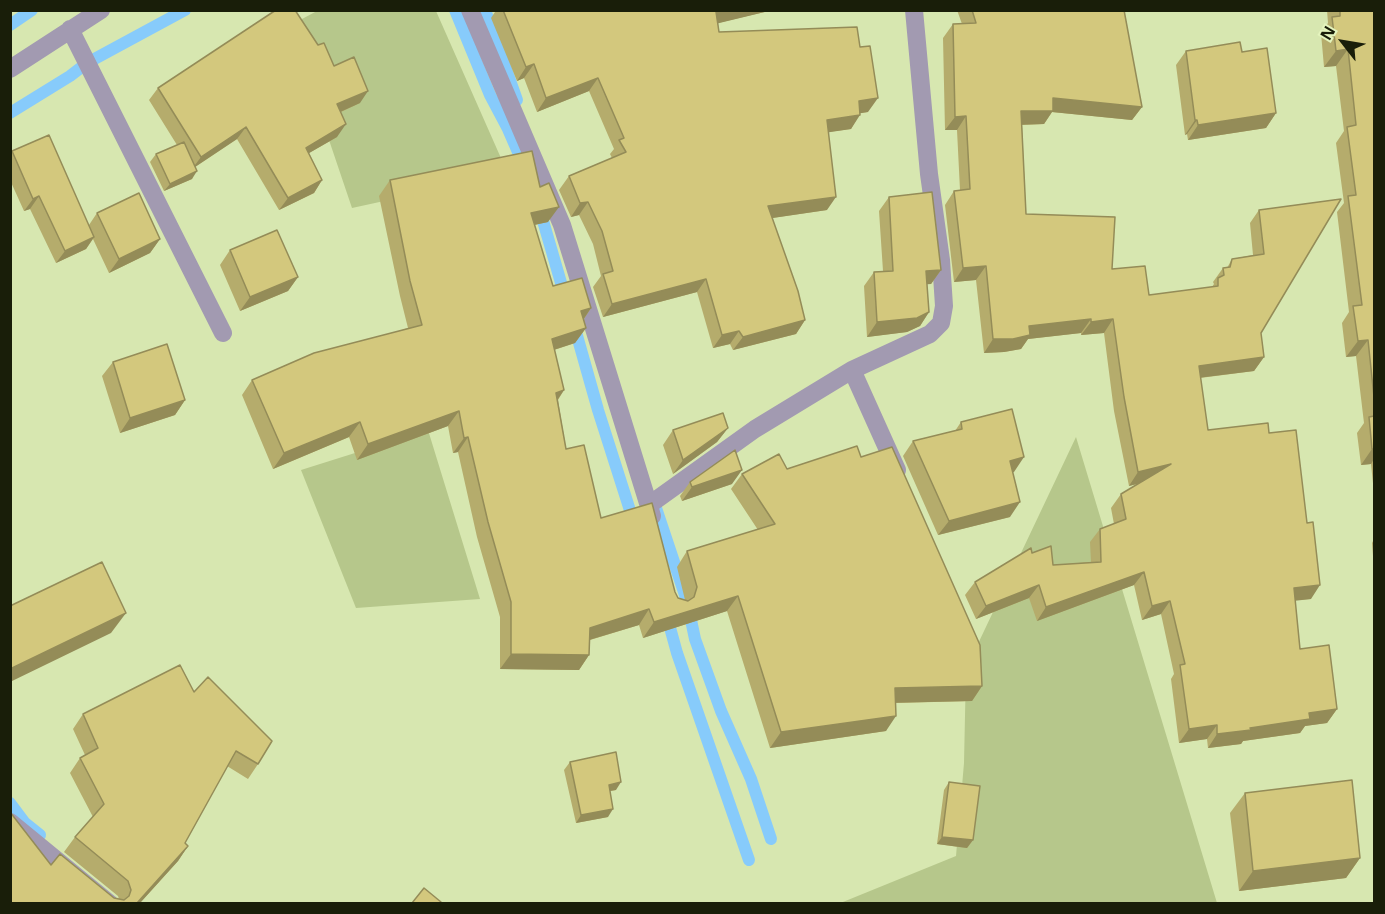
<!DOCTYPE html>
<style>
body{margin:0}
#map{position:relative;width:1385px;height:914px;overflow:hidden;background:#d7e7b0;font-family:"Noto Sans",sans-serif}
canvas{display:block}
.frame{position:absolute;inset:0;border:12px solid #191e09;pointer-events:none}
.north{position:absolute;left:1313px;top:12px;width:60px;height:60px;-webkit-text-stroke:4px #e4f4bd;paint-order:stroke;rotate:301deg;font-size:16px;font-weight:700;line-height:24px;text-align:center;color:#191e09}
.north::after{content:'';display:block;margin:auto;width:21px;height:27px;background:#191e09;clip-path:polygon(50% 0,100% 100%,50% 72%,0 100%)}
</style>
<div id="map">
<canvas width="1385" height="914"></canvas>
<div class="frame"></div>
<div class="north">N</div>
</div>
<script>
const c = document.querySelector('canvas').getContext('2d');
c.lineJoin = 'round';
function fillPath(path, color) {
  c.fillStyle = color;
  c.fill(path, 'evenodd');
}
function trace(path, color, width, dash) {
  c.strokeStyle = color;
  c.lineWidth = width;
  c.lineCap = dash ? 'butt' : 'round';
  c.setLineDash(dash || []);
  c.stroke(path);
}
fillPath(new Path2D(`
 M317 11H436L508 174 352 208 305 69 287 27Z
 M428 430 480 599 356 608 301 470Z
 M1076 437 1217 903 838 904 956 856 964 763 966 669Z`), '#b6c78b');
trace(new Path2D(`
 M455 10 490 95 508 129 525 168
 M485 10 517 100
 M10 25 32 10
 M10 113 70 76 87 63 185 10
 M539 207 566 300
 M574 325 598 410 634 523
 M655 505 687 601 695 639 721 711 751 779 771 839
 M666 613 677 653 749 860
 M10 803 25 823 40 835`), '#87cbfb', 12);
trace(new Path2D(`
 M470 10 562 225 652 516
 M70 29 223 333
 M10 69 101 10
 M852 370 897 470
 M649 505 755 429 852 370 930 334 941 323 944 306 941 260 929 174 914 10
 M10 822 110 904`), '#a29ab1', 18);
fillPath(new Path2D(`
 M494 10H773L718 23 719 32 868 112 860 113 851 129 828 132 827 210 772 218 805 320 796 334 733 350 730 344 713 348 697 292 603 317 593 287 601 276 593 244 579 215 571 217 559 190 569 176 612 158 610 154 614 149 589 91 537 112 524 78 517 81 491 18 495 12Z
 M957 10H1124L1142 107 1132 120 1052 112 1044 124 1022 125 1026 214 1112 269 1149 295 1212 287 1214 284 1213 282 1223 268H1227L1232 259 1253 255 1250 223 1259 210 1341 199 1261 333 1264 357 1254 371 1200 378 1208 430 1269 433 1311 599 1295 600 1300 649 1337 709 1327 723 1305 726 1300 733 1243 741 1241 744 1208 748 1207 739 1179 743 1171 679 1174 674 1161 614 1142 620 1134 585 1037 621 1029 598 976 619 965 595 975 582 1032 553 1053 565 1091 562 1090 542 1100 529 1114 524 1111 508 1121 494 1140 483 1129 486 1114 411 1104 333 1081 335V333L1028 339 1021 349 1004 352 984 353 976 280 954 282 945 205 954 191 960 190 957 130H945L943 38 953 24H962Z
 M1327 10H1374V493L1371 464 1361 465 1357 433 1364 423 1356 356 1346 357 1342 323 1349 312 1337 212 1344 203 1336 143 1344 131 1336 66 1324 67 1321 33 1328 23Z
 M318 45 334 66 360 103 341 112 337 137 309 153 322 180 314 193 279 210 237 139 195 167 192 179 164 191 150 162 156 154 177 145 149 100 158 88Z
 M1186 51 1242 52 1276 113 1266 128 1188 140 1187 134 1185 135 1176 65Z
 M12 151 89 225 97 213 160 239 150 253 109 273 93 239 86 249 56 263 30 209 24 211 10 180V153Z
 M390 180 540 187 548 222 534 225 553 286 591 308 584 319 586 328 575 343 554 350 564 390 558 400 566 449 601 518 675 592 678 598 685 600 677 567 687 551 758 530 731 489 742 474 787 469 861 457 982 686 972 701 896 703 886 731 770 748 727 611 643 638 639 625 590 640 589 655 579 670 500 669V617L477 537 458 452 453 453 448 426 357 460 349 437 273 469 242 395 252 380 408 328 400 296 379 196Z
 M889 197 941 270 931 284H927L929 312 920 326 907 332 867 337 864 286 874 272 883 271 879 211Z
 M230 250 298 277 288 291 240 311 220 265Z
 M113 362 185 400 175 415 120 433 102 376Z
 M961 422 1014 472H1013L1010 517 938 535 903 456 913 441 955 431Z
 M728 428 717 442 673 474 663 445 673 430Z
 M690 482 732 484 682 501 680 496Z
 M1374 539V569L1372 543Z
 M194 692 258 764 248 779 227 766 185 843 188 846 178 861 140 903H10L51 865 114 898 119 899 118 896 64 852 75 837 93 817 70 773 80 758 85 755 73 729 83 714Z
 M570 762 616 790 610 791 608 817 576 823 564 770Z
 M949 782 973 840 967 848 937 844 944 790Z
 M1245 793 1360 858 1346 878 1239 891 1230 813Z`), '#b5ac6c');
fillPath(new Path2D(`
 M723 10H773L707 26 716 12Z
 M1348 49 1336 66 1324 67 1336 51Z
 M534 64 524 78 517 81 526 67Z
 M598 78 589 91 537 112 546 98Z
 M368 91 360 103 329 117 337 104Z
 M878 98 868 112 849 115 859 101Z
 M1053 98 1142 107 1132 120 1052 112 1044 124 1012 125 1021 111Z
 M1276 113 1266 128 1188 140 1198 125Z
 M860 115 851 129 817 134 827 120Z
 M966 116 957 130H945L955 117Z
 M1195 120H1197L1187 134 1185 135Z
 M346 124 337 137 297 160 306 148Z
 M246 127 237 139 192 169 201 157Z
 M197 171 192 179 164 191 170 184Z
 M322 180 314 193 279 210 288 198Z
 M39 196 30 209 24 211 33 199Z
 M836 197 827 210 759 220 768 206Z
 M588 202 579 215 571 217 580 203Z
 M559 207 548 222 520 228 531 213Z
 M94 237 86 249 56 263 65 251Z
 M160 239 150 253 109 273 119 259Z
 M986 266 976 280 954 282 963 268Z
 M941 270 931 284 916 285 926 271Z
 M298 277 288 291 240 311 250 297Z
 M706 279 697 292 603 317 612 304Z
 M591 308 581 323V311Z
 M929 312 920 326 907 332 867 337 877 322Z
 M1091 319 1081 333 1028 339 1021 349 1004 352 984 353 993 339 1029 326Z
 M1113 319 1104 333 1081 335 1091 322Z
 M805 320 796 334 733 350 743 337Z
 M586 328 575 343 541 354 552 339Z
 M739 331 730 344 713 348 722 335Z
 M1368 340 1356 356 1346 357 1358 341Z
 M1264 357 1254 371 1189 379 1199 366Z
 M564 390 554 405 556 393Z
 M185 400 175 415 120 433 130 418Z
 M459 411 448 426 357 460 368 444Z
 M360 422 349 437 273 469 284 453Z
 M728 428 717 442 673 474 683 460Z
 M468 437 458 452 453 453 464 438Z
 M1372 449H1374V459L1371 464 1361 465Z
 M1024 457 1014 472 1000 476 1010 461Z
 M1171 464 1161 478 1129 486 1138 472Z
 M742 470 732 484 682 501 692 487Z
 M1020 502 1010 517 938 535 949 521Z
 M1144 572 1134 585 1037 621 1046 607Z
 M1039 585 1029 598 976 619 986 606Z
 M1320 585 1311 599 1284 602 1294 588Z
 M738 596 727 611 643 638 654 622Z
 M1170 601 1161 614 1142 620 1152 606Z
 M649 609 639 625 579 643 590 628Z
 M126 613 111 633 10 682V669Z
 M511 654 589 655 579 670 500 669Z
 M982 686 972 701 884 703 895 688Z
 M1337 709 1327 723 1305 726 1300 733 1243 741 1241 744 1208 748 1217 734 1250 728 1309 713Z
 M896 716 886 731 770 748 781 732Z
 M1217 725 1207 739 1179 743 1189 729Z
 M621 782 616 790 603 792 609 785Z
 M613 809 608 817 576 823 581 815Z
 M942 837 973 840 967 848 937 844Z
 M188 846 178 861 140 903H137Z
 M1360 858 1346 878 1239 891 1253 871Z`), '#948c58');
const building = new Path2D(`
 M276 10H295L318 45 324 43 334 66 354 57 368 91 337 104 346 124 306 148 322 180 288 198 246 127 201 157 158 88Z
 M503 10H723L716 12 719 32 857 27 860 47 870 46 878 98 859 101 860 115 827 120 836 197 768 206 798 291 805 320 743 337 739 331 722 335 706 279 612 304 603 274 613 271 602 231 588 202 580 203 569 176 626 152 619 140 624 138 598 78 546 98 534 64 526 67Z
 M972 10H1124L1142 107 1053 98V111H1021L1026 214 1115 217 1112 269 1145 266 1149 295 1218 286V278L1224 275 1223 268 1230 267 1232 259 1264 254 1259 210 1341 199 1261 333 1264 357 1199 366 1208 430 1268 423 1269 433 1296 430 1307 523 1313 522 1320 585 1294 588 1300 649 1329 645 1337 709 1309 713 1310 719 1250 728 1251 730 1217 734V725L1189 729 1180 665 1185 664 1170 601 1152 606 1144 572 1046 607 1039 585 986 606 975 582 1031 548 1032 553 1051 546 1053 565 1101 562 1100 529 1126 519 1121 494 1171 464 1138 472 1124 397 1113 319 1091 322V319L1029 326 1030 335 1013 339H993L986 266 963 268 954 191 970 189 966 116 955 117 953 24 976 23Z
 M1340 10H1374V397L1368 340 1358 341 1353 306 1362 305 1348 196 1356 195 1347 127 1356 125 1348 49 1336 51 1332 17 1340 16Z
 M1240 42 1242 52 1267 48 1276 113 1198 125 1197 120H1195L1186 51Z
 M49 135 94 237 65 251 39 196 33 199 12 151Z
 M184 142 197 171 170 184 156 154Z
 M532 151 540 187 549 183 559 207 531 213 553 286 582 278 591 308 581 311 586 328 552 339 564 390 556 393 566 449 584 445 601 518 652 503 675 592 678 598 688 601 694 597 697 587 687 551 775 524 742 474 779 454 787 469 857 446 861 457 892 447 980 645 982 686 895 688 896 716 781 732 738 596 654 622 649 609 590 628 589 655 511 654V602L488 522 468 437 464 438 459 411 368 444 360 422 284 453 252 380 314 353 422 325 410 281 390 180Z
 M932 192 941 270 926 271 929 312 917 318 877 322 874 272 893 271 889 197Z
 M139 193 160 239 119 259 97 213Z
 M277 230 298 277 250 297 230 250Z
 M167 344 185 400 130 418 113 362Z
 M1012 409 1024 457 1010 461 1020 502 949 521 913 441 962 429 961 422Z
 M723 413 728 428 683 460 673 430Z
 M1374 416V449H1372L1369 417Z
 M735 450 742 470 692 487 690 482Z
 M102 562 126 613 10 669V606Z
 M180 665 194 692 208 677 272 741 258 764 236 751 185 843 188 846 137 903H10V812L51 865 60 854 114 898 124 900 129 896 131 890 128 881 75 837 104 804 80 758 98 748 83 714Z
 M616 752 621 782 609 785 613 809 581 815 570 762Z
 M1352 780 1360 858 1253 871 1245 793Z
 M949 782 980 786 973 840 942 837Z
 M424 888 441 902V903H412Z`);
fillPath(building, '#d3c87d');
trace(building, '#948c58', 1.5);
</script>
